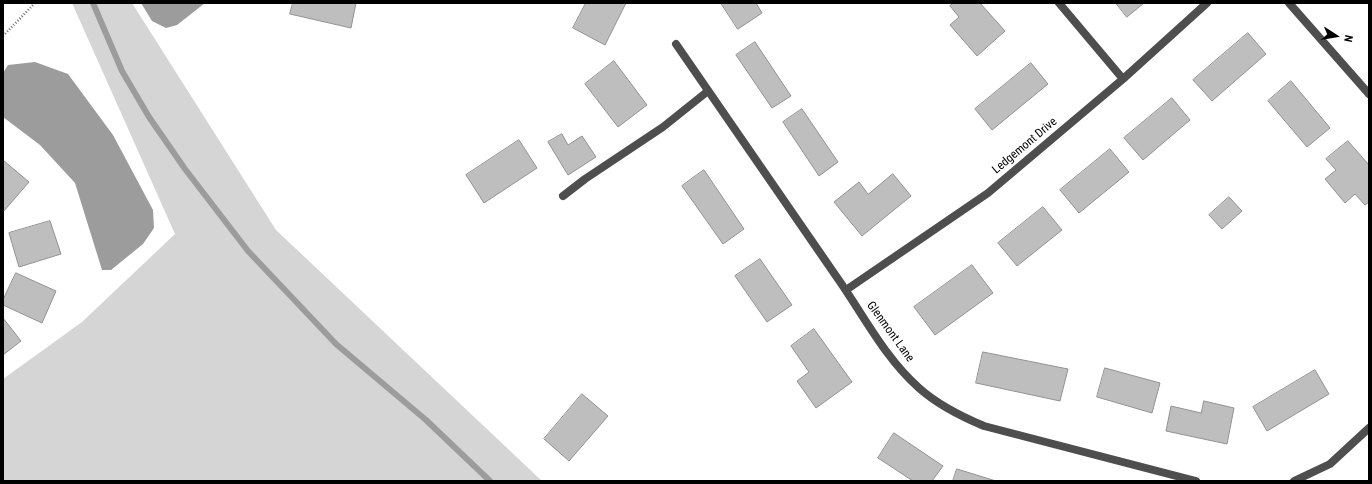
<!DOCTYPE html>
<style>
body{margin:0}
#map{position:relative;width:1372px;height:484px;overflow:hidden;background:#fff;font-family:"Roboto Condensed",sans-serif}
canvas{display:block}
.frame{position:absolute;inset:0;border:4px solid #000;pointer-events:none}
.north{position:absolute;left:1316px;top:16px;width:40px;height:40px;-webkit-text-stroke:3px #fff;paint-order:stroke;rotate:102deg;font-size:11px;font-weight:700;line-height:16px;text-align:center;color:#000}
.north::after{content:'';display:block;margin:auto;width:14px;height:18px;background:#000;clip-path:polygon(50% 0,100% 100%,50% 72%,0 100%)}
</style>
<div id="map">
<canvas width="1372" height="484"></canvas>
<div class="frame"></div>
<div class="north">N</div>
</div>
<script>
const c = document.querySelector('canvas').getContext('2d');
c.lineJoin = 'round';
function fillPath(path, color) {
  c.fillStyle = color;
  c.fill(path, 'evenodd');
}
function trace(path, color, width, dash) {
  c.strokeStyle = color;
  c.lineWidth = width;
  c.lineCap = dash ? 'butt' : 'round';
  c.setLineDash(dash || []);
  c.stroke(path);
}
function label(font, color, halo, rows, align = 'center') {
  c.font = font + ' "Roboto Condensed",sans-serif';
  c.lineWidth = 3.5;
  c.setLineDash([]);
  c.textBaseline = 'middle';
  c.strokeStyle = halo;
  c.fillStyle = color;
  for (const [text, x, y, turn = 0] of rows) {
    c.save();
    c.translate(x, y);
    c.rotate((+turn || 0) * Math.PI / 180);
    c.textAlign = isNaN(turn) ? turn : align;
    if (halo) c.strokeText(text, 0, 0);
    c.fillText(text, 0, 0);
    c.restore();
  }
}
fillPath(new Path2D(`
 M72 3H132L276 230 542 481H3V379L82 322 175 234Z`), '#d5d5d5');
fillPath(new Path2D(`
 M141 3H205L177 25 166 28 152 21Z
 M35 62 68 74 113 135 153 210 154 228 143 244 111 270H102L75 183 40 145 3 117V73L8 65Z`), '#9c9c9c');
trace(new Path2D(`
 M93 3 122 71 149 117 185 169 248 251 336 344 426 420 490 481`), '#9c9c9c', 6);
const building = new Path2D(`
 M293 3H356L351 28 290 14Z
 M586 3H626L605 45 573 28Z
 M721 3H756L762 13 738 29Z
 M954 3H980L1005 31 977 56 950 25 959 17 950 6Z
 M1116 3H1144L1127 17Z
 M1248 33 1266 54 1212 101 1193 80Z
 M755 42 791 96 772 108 736 55Z
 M614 61 647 105 618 127 585 84Z
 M1031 63 1048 84 992 130 975 109Z
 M1291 81 1330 128 1307 147 1268 101Z
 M1172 98 1190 120 1143 160 1124 138Z
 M802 109 838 162 819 176 783 122Z
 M562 134 568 145 582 136 596 157 568 175 548 142Z
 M519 140 537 168 484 203 466 175Z
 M1348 141 1369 165V202L1365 205 1355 194 1345 203 1325 179 1336 170 1326 159Z
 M1110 149 1129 172 1079 213 1060 190Z
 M3 160 29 182 3 212Z
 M704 170 744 229 723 244 682 186Z
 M893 174 911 196 862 236 834 202 859 182 868 194Z
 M1229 197 1242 211 1222 229 1209 215Z
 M1043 207 1062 230 1017 266 998 243Z
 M50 221 61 254 19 267 9 233Z
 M760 259 792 305 767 322 735 276Z
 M972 265 993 293 935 335 914 307Z
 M16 273 56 291 42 323 3 305V300Z
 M3 318 21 341 3 355Z
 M814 329 852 382 816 408 797 381 809 372 791 346Z
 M983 352 1068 369 1060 401 976 383Z
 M1105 368 1160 383 1152 413 1097 397Z
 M1315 370 1329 394 1267 431 1253 407Z
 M582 394 608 416 569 461 544 439Z
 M1204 401 1234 408 1227 444 1166 431 1171 406 1201 413Z
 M894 433 943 466 932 481H913L878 458Z
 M957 469 996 481H953Z`);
fillPath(building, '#bebebe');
trace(building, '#929292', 1);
trace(new Path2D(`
 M3 36 35 3`), '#707070', 2.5, [1, 2]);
trace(new Path2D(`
 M563 196 585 179 663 127 708 91`), '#4e4e4e', 8);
trace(new Path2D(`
 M1059 3 1123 79
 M1289 3 1369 94
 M676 44C729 122 783 199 836 276 863 314 884 357 919 388 938 405 960 416 984 426L1196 481
 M846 290 988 193 1123 79 1207 3
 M1294 481 1330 464 1369 428`), '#4e4e4e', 8);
label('12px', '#000', '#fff', [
 ["Ledgemont Drive",1025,146,-40],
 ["Glenmont Lane",890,332,54]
]);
</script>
